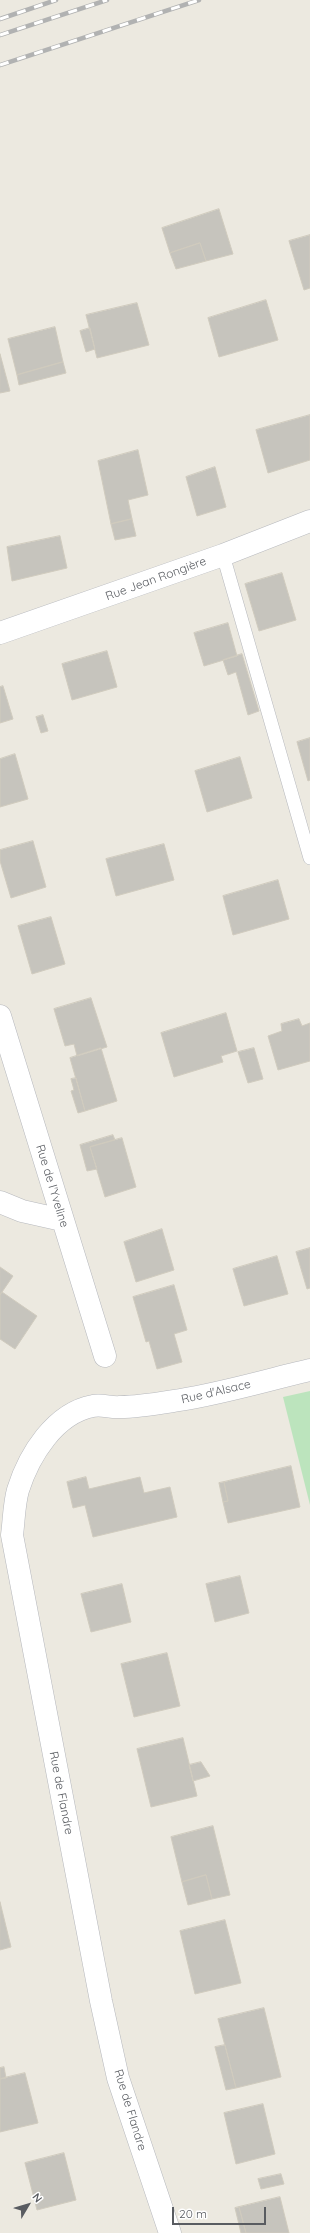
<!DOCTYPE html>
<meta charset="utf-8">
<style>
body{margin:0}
#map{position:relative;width:310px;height:2233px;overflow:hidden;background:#ece9e0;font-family:Quicksand,sans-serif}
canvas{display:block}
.north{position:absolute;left:8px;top:2185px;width:40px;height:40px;-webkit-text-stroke:3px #fff;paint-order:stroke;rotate:52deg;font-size:11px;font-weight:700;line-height:16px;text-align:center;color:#595c61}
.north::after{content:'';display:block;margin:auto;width:14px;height:18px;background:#595c61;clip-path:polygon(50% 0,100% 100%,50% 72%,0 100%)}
.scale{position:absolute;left:172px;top:2207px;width:94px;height:18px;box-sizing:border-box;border:2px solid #595c61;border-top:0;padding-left:5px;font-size:12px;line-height:14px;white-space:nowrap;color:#595c61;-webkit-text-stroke:3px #fff;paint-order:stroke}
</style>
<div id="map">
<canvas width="310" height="2233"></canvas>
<div class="north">N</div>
<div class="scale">20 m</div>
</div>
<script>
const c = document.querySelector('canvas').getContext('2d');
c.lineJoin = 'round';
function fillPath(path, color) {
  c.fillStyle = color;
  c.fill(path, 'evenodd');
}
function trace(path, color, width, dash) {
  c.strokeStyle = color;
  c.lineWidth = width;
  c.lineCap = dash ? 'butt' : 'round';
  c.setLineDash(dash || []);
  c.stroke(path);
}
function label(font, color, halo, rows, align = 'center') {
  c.font = font + ' Quicksand,sans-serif';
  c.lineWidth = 3.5;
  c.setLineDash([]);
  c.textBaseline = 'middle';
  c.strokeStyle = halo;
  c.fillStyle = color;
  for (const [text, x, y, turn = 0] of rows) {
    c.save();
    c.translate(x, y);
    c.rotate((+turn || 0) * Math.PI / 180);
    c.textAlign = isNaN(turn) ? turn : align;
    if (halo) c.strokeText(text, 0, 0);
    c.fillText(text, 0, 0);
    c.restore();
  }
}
fillPath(new Path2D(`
 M310 1391V1505L283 1397Z`), '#bce4bd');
const building = new Path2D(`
 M219 209 233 254 206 261 200 243 170 253 162 228Z
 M310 235V288L304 290 289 241Z
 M200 243 206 261 176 269 170 253Z
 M266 300 278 340 219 357 208 318Z
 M137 303 149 345 97 358 86 315Z
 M55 327 63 362 17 375 8 339Z
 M90 328 95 349 86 352 80 331Z
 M0 354 10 391 0 393Z
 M63 362 66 373 19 385 17 375Z
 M310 415V460L268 473 256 430Z
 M138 450 148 495 128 500 132 519 111 524 98 461Z
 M215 467 226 507 197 516 186 477Z
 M132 519 136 536 115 540 111 524Z
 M60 536 67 568 12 581 7 547Z
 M282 573 296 620 259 631 245 584Z
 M228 623 237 656 204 666 194 633Z
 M107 651 117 687 72 700 62 664Z
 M242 654 259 711 248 715 236 672 228 675 223 660Z
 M3 686 13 719 0 723V687Z
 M43 715 48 731 41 733 36 717Z
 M310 738V780L308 781 297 742Z
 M15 754 28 799 0 807V759Z
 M240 757 252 798 207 812 195 771Z
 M33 841 46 887 11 898 0 861V850Z
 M164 844 174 880 116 896 106 859Z
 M278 880 289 919 233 935 223 896Z
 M51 917 65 964 32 974 18 926Z
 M91 998 107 1047 77 1056 74 1044 65 1046 54 1009Z
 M226 1013 237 1051 221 1056 223 1062 174 1077 161 1033Z
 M299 1019 302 1026 310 1023V1061L278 1070 268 1036 282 1031 281 1024Z
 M101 1048 117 1101 85 1111 70 1058Z
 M254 1048 263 1079 248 1083 238 1052Z
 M76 1078 85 1111 78 1113 71 1091 74 1090 71 1079Z
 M113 1135 115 1140 90 1147 97 1169 87 1171 80 1145Z
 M122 1138 136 1187 105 1197 90 1147Z
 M162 1229 174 1270 136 1282 124 1242Z
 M310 1248V1288L307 1289 296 1252Z
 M277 1256 288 1294 244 1306 233 1269Z
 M0 1267 13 1276 0 1295Z
 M174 1285 187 1330 174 1334 182 1362 157 1369 149 1341 146 1342 133 1297Z
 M2 1292 37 1316 15 1349 0 1339V1295Z
 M291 1466 300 1507 228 1523 223 1502 228 1501 224 1482Z
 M86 1477 89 1489 140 1477 144 1493 170 1487 177 1517 93 1537 85 1505 73 1508 67 1482Z
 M224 1482 228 1501 223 1502 219 1483Z
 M240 1576 249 1613 215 1622 206 1584Z
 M122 1584 131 1622 91 1632 81 1594Z
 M167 1653 180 1706 134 1717 121 1664Z
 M183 1738 197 1796 151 1807 137 1749Z
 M201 1762 210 1776 193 1781 189 1765Z
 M213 1826 230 1895 212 1899 206 1875 182 1882 171 1837Z
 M206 1875 212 1899 188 1905 182 1882Z
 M0 1902 11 1947 0 1950Z
 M225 1920 241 1983 195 1994 180 1931Z
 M264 2008 281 2077 236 2088 218 2019Z
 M225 2045 236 2088 226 2090 215 2047Z
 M4 2067 6 2078 0 2079V2068Z
 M25 2073 38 2123 0 2132V2079Z
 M263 2104 275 2154 236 2164 224 2113Z
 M64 2153 76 2200 37 2210 25 2163Z
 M281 2174 284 2184 261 2189 258 2179Z
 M280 2197 289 2233H246L239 2207Z
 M239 2207 246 2233H241L235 2208Z`);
fillPath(building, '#c6c4bd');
trace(building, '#d0cbbe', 1);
const lane = new Path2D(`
 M223 555 310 858`);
const street = new Path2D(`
 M0 633 223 555 310 521
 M0 1016 105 1356
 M0 1202 22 1211 62 1220
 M170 2233 118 2078 101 2001 12 1535C14 1520 14 1504 18 1490 29 1455 55 1413 93 1406 102 1404 111 1408 120 1407 140 1407 161 1403 180 1400 224 1393 267 1380 310 1370`);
trace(lane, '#b6b8bd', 14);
trace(street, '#b6b8bd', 23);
trace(lane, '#fff', 13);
trace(street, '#fff', 22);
const rail = new Path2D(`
 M0 19 56 0
 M0 35 107 0
 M0 65 199 0`);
trace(rail, '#b1b2b2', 4.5);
trace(rail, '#fff', 3, [9]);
label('12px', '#595c61', '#fff', [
 ["Rue Jean Rongière",156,579,-20],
 ["Rue de l'Yveline",52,1186,73],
 ["Rue d'Alsace",216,1392,-13],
 ["Rue de Flandre",61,1793,79],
 ["Rue de Flandre",130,2110,73]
]);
</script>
